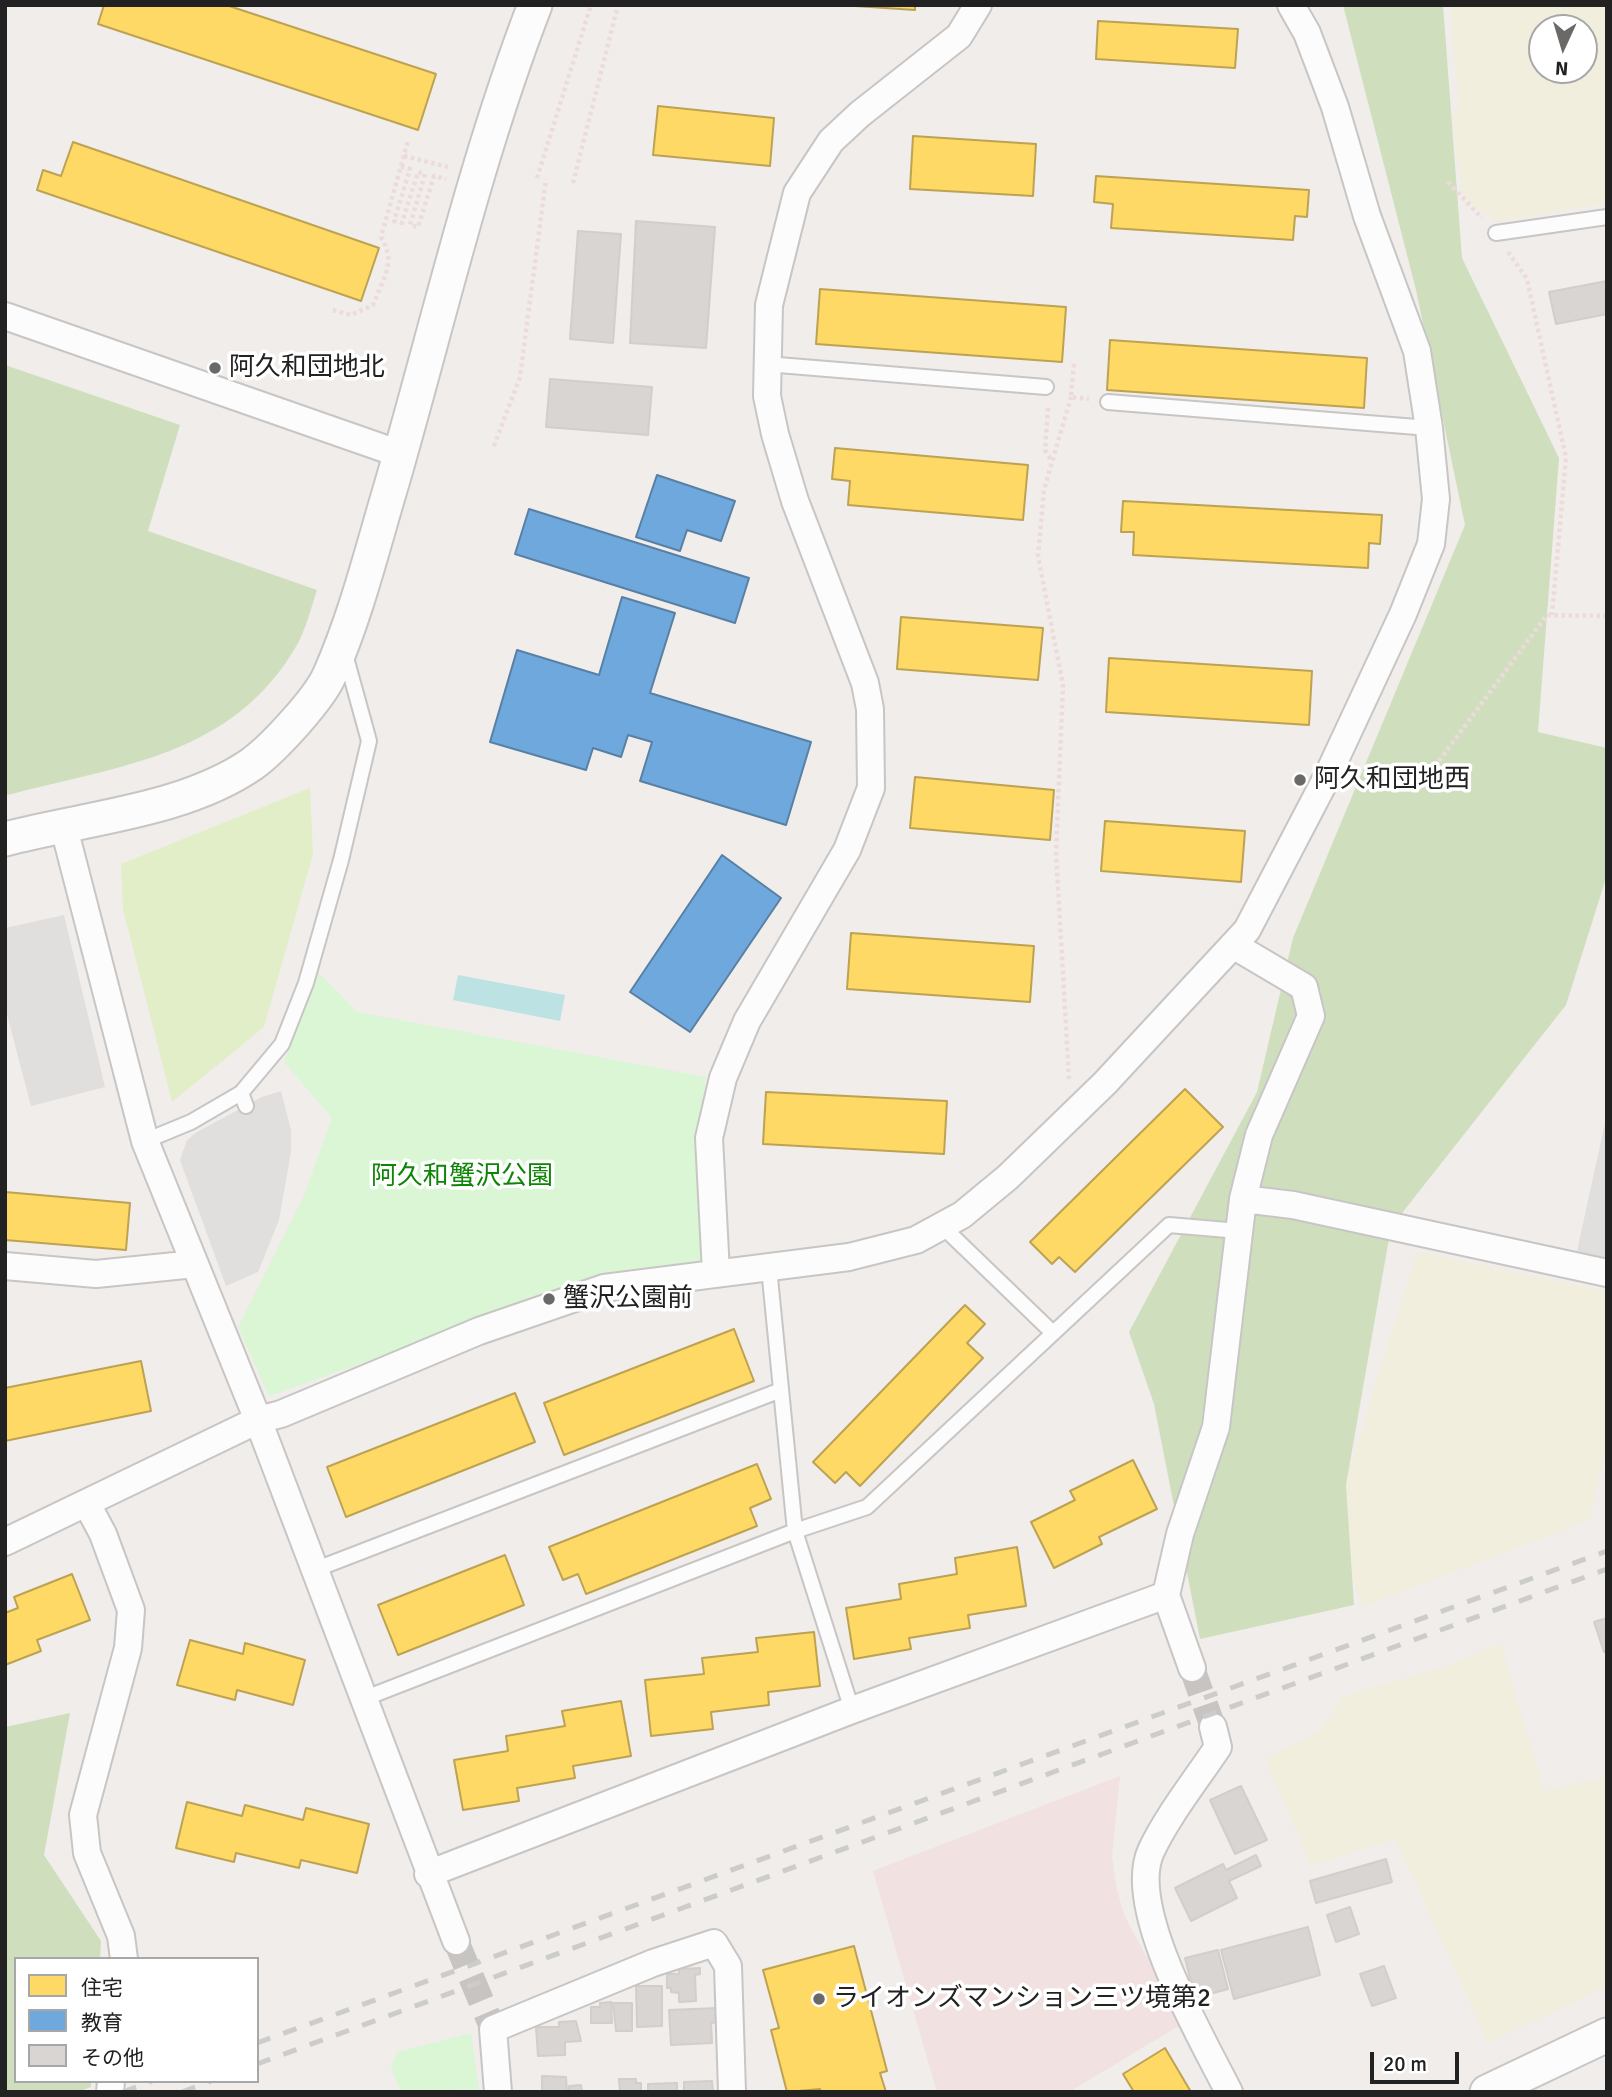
<!DOCTYPE html>
<meta charset="utf-8">
<style>
body{margin:0}
#map{position:relative;width:1612px;height:2097px;overflow:hidden;background:#f0edea;font-family:Signika,"Noto Sans JP",sans-serif}
canvas{display:block}
.frame{position:absolute;inset:0;border:7px solid #222;pointer-events:none}
.legend{position:absolute;left:14px;top:1957px;width:245px;height:126px;box-sizing:border-box;background:#fff;border:2px solid #a7a7a7;margin:0;padding:9px 12px;list-style:none;font-size:21px;color:#222}
.legend li{display:flex;align-items:center;gap:14px;height:35px}
.legend b{width:35px;border:2px solid #a7a7a7}
.north{position:absolute;left:1528px;top:14px;width:70px;height:70px;box-sizing:border-box;background:#fff;border:2px solid #a7a7a7;border-radius:50%;rotate:184deg;font-size:19px;font-weight:700;line-height:28px;text-align:center;color:#222}
.north::after{content:'';display:block;margin:auto;width:24px;height:32px;background:#6a6968;clip-path:polygon(50% 0,100% 100%,50% 72%,0 100%)}
.scale{position:absolute;left:1370px;top:2052px;width:89px;height:32px;box-sizing:border-box;border:4px solid #222;border-top:0;padding-left:9px;font-size:21px;line-height:24px;white-space:nowrap;color:#222;-webkit-text-stroke:5px #fff;paint-order:stroke}
</style>
<div id="map">
<canvas width="1612" height="2097"></canvas>
<div class="frame"></div>
<ul class="legend">
<li><b style="height:19px;background:#ffd966"></b>住宅</li>
<li><b style="height:19px;background:#6fa8dc"></b>教育</li>
<li><b style="height:19px;background:#d9d5d3"></b>その他</li>
</ul>
<div class="north">N</div>
<div class="scale">20 m</div>
</div>
<script>
const c = document.querySelector('canvas').getContext('2d');
c.lineJoin = 'round';
function fillPath(path, color) {
  c.fillStyle = color;
  c.fill(path, 'evenodd');
}
function trace(path, color, width, dash) {
  c.strokeStyle = color;
  c.lineWidth = width;
  c.lineCap = dash ? 'butt' : 'round';
  c.setLineDash(dash || []);
  c.stroke(path);
}
function label(font, color, halo, rows, align = 'center') {
  c.font = font + ' Signika,"Noto Sans JP",sans-serif';
  c.lineWidth = 7;
  c.setLineDash([]);
  c.textBaseline = 'middle';
  c.strokeStyle = halo;
  c.fillStyle = color;
  for (const [text, x, y, turn = 0] of rows) {
    c.save();
    c.translate(x, y);
    c.rotate((+turn || 0) * Math.PI / 180);
    c.textAlign = isNaN(turn) ? turn : align;
    if (halo) c.strokeText(text, 0, 0);
    c.fillText(text, 0, 0);
    c.restore();
  }
}
fillPath(new Path2D(`
 M1120 1776 1112 1856 1116 1886 1124 1915 1182 2024 1069 2092H937L873 1871Z`), '#f2e1e1');
fillPath(new Path2D(`
 M1450 5H1607V203L1498 222 1463 198 1451 113 1459 107ZM1542 28H1584V70H1542Z
 M1417 1252 1607 1291V1445L1589 1520 1362 1607 1335 1516Z
 M1501 1644 1544 1791 1607 1777V1986L1488 2043 1396 1839 1311 1865 1265 1758 1322 1730 1342 1697 1446 1666Z`), '#f1eedd');
fillPath(new Path2D(`
 M310 788 313 854 264 1027 172 1102 123 909 121 864Z`), '#e2eec8');
fillPath(new Path2D(`
 M1343 5H1443L1462 258 1559 458 1538 732 1607 748V875L1566 1005 1391 1227 1346 1485 1354 1605 1200 1639 1154 1404 1129 1332 1257 1092 1293 938 1465 525 1416 290Z
 M5 365 180 425 148 531 317 590C311 608 306 629 297 645 233 756 121 765 8 795L5 793Z
 M70 1713 44 1855 101 1941 100 1959H16V2081H91V2087L78 2092H5V1727Z`), '#cfdfbe');
fillPath(new Path2D(`
 M317 971 357 1012 706 1077 701 1128 706 1264 603 1278 269 1396 238 1327 303 1198 332 1118 284 1062Z
 M471 2033 479 2089 401 2092 391 2068 397 2052Z`), '#daf6d5');
fillPath(new Path2D(`
 M64 915 105 1087 31 1106 5 1007V928Z
 M281 1091 291 1130V1152L279 1220 258 1272 226 1286 180 1160 187 1140 197 1132 262 1097Z
 M1607 1114V1260L1577 1251Z`), '#e0dfde');
fillPath(new Path2D(`
 M458 975 565 995 560 1021 453 1000Z`), '#bce2e4');
const homes = new Path2D(`
 M104 5H226L436 74 418 130 98 24Z
 M840 5H915V10Z
 M1098 21 1238 29 1235 68 1096 59Z
 M658 106 774 118 770 166 653 155Z
 M913 136 1036 144 1033 196 910 189Z
 M73 142 379 248 361 301 37 190 43 170 61 176Z
 M1096 176 1309 190 1307 217 1295 216 1293 240 1111 228 1113 204 1094 202Z
 M820 289 1066 307 1062 362 816 344Z
 M1110 340 1367 358 1364 408 1107 390Z
 M835 448 1028 465 1023 520 848 505 850 481 832 479Z
 M1123 501 1382 515 1380 544 1369 543 1368 568 1133 555 1134 532H1121Z
 M901 617 1043 628 1038 680 897 669Z
 M1109 658 1312 671 1309 725 1106 712Z
 M915 777 1054 790 1050 840 910 828Z
 M1105 821 1245 831 1241 882 1101 871Z
 M851 933 1034 946 1030 1002 847 989Z
 M1185 1089 1223 1127 1075 1272 1059 1257 1052 1264 1030 1242Z
 M766 1092 947 1101 944 1154 763 1144Z
 M5 1192 130 1203 126 1250 5 1240Z
 M965 1305 985 1324 967 1343 983 1358 860 1486 846 1472 835 1483 813 1462Z
 M734 1329 754 1381 564 1455 544 1403Z
 M141 1361 151 1411 5 1441V1388Z
 M515 1393 535 1442 346 1517 327 1467Z
 M1133 1460 1157 1509 1099 1537 1102 1544 1054 1568 1031 1522 1075 1500 1070 1491Z
 M757 1464 771 1499 750 1508 757 1526 586 1594 578 1574 563 1580 549 1547Z
 M1017 1547 1026 1606 968 1615 970 1628 909 1638 911 1649 854 1659 846 1608 901 1599 899 1584 957 1574 955 1558Z
 M505 1555 524 1605 398 1655 378 1605Z
 M72 1574 90 1620 37 1640 41 1651 5 1665V1613L18 1608 14 1597Z
 M814 1632 820 1686 768 1692 769 1705 711 1712 713 1729 651 1736 645 1680 704 1674 702 1658 758 1652 756 1638Z
 M190 1640 243 1654 245 1643 305 1660 293 1705 237 1690 235 1700 177 1685Z
 M621 1701 631 1756 573 1766 575 1778 517 1788 519 1801 463 1810 454 1760 508 1751 506 1736 565 1726 562 1711Z
 M187 1802 242 1816 245 1805 303 1820 306 1808 369 1824 357 1873 301 1860 299 1868 236 1853 234 1862 176 1848Z
 M854 1946 887 2071 880 2073 886 2092H821L820 2089 787 2092 771 2030 779 2028 763 1970Z
 M1165 2048 1191 2092H1134L1123 2074Z`);
fillPath(homes, '#ffd966');
trace(homes, '#bda252', 2);
const schools = new Path2D(`
 M657 475 735 501 721 541 687 530 680 551 636 537Z
 M529 509 749 578 735 623 515 554Z
 M622 597 675 613 650 693 811 742 786 825 640 781 652 742 628 735 621 757 593 748 586 770 490 742 517 650 599 675Z
 M722 855 781 898 690 1032 630 992Z`);
fillPath(schools, '#6fa8dc');
trace(schools, '#5880a4', 2);
const building = new Path2D(`
 M636 221 715 227 706 348 630 343Z
 M578 231 621 234 613 343 570 339Z
 M1607 281V314L1556 324 1549 292Z
 M550 379 652 387 648 435 546 427Z
 M1607 1618V1652H1604L1594 1622Z
 M1241 1786 1267 1840 1235 1854 1210 1800Z
 M1256 1855 1261 1866 1229 1881 1237 1898 1191 1921 1175 1888 1223 1864 1226 1870Z
 M1386 1859 1392 1882 1316 1903 1310 1881Z
 M1350 1907 1359 1934 1336 1942 1327 1915Z
 M1308 1927 1320 1975 1234 1999 1221 1950Z
 M1218 1950 1228 1989 1195 1998 1185 1958Z
 M1384 1966 1396 1998 1372 2006 1360 1974Z
 M700 1968V1974L695 1975 696 2001 679 2002V1993L671 1992V1988H667V1974H679V1969Z
 M636 1986H662V2026L637 2027Z
 M611 2002 612 2023H591V2007H600V2003Z
 M613 2003H632V2031H616Z
 M718 2008 719 2022 711 2023 712 2043 671 2045 669 2010Z
 M576 2021 581 2041 565 2042V2055L538 2056 536 2027H559V2022Z
 M542 2076 566 2077 567 2092H542Z
 M619 2079H636V2083H641V2092H620Z
 M712 2081 713 2092H684V2082Z
 M677 2083V2092H648V2084Z
 M581 2085 582 2092H569V2086Z`);
fillPath(building, '#d9d5d3');
trace(building, '#d3cecb', 2);
trace(new Path2D(`
 M1192 1668 1213 1727
 M456 1941 493 2029`), '#c7c4c2', 26, [26, 13]);
const service = new Path2D(`
 M1496 233 1607 217
 M766 364 1046 387
 M1108 402 1429 428
 M241 1093 246 1106
 M145 1141 191 1122 241 1093 282 1044 306 983 341 860 369 741 345 654
 M942 1226 1053 1333
 M769 1268 795 1531 852 1710
 M314 1570 781 1390
 M363 1699 795 1531 867 1507 1169 1225 1239 1231`);
const minor = new Path2D(`
 M5 316 400 454
 M63 824 145 1141 258 1420 456 1941
 M1243 1199 1293 1205 1607 1273
 M5 1266 96 1274 195 1264
 M716 1273 709 1138 723 1078 747 1021 847 850 871 788 870 709 865 683 795 501 775 434 767 396 769 305 797 193 831 141 860 114 959 36 978 5
 M87 1504 103 1534 131 1610 128 1648 83 1815 87 1853 121 1936 124 1959
 M5 1542 258 1420 281 1414 479 1331 604 1288 849 1257 916 1240 962 1215 1008 1177 1105 1083 1247 930 1327 777 1403 614 1431 544 1436 499 1429 428 1417 351 1367 216 1335 107 1307 33 1291 5
 M1166 1595 1192 1668
 M1213 1727 1218 1747C1196 1780 1168 1815 1151 1851 1125 1908 1202 2038 1229 2092
 M428 1874 852 1710 1166 1595 1180 1534 1216 1427 1243 1199 1259 1135 1311 1016 1304 987 1233 945
 M110 2092 111 2081
 M498 2092 493 2029 653 1963 714 1943 728 1966 732 2092`);
const tertiary = new Path2D(`
 M5 839C85 818 184 811 252 764 274 748 320 698 330 674 357 613 373 546 392 483 438 324 475 160 535 5
 M1487 2092 1607 2035`);
trace(service, '#c7c6c5', 18);
trace(minor, '#c7c6c5', 30);
trace(tertiary, '#c7c6c5', 37);
trace(new Path2D(`
 M404 156 448 167
 M401 166 410 169 394 221 402 223 418 172 425 174 410 225 418 227 434 176 446 179
 M537 178 591 5
 M1448 182 1482 218
 M573 183 618 5
 M1508 252 1527 279 1566 458 1552 615
 M333 310 351 315 373 305C383 278 397 263 381 237L408 141
 M1074 364 1071 397 1089 399
 M1048 408 1045 450 1051 460
 M494 446 520 377 546 179
 M1355 782 1419 788 1547 615 1607 616
 M1069 1079 1056 852 1063 685 1038 556 1044 490 1071 397`), '#eddbdc', 4.5, [3.5, 3.5]);
trace(service, '#fdfcfc', 14);
trace(minor, '#fdfcfc', 26);
trace(tertiary, '#fdfcfc', 33);
trace(new Path2D(`
 M257 2043 1607 1551
 M257 2064 1607 1569
 M123 2092 152 2081
 M182 2092 211 2081`), '#cccccb', 5, [14, 14]);
for (const [x, y, r, color] of [
 [215,368,7,"#6a6968"],
 [1300,780,7,"#6a6968"],
 [549,1299,7,"#6a6968"],
 [819,1999,7,"#6a6968"]
]) {
  const dot = new Path2D();
  dot.arc(x, y, r, 0, 2 * Math.PI);
  c.fillStyle = color;
  c.fill(dot);
  trace(dot, '#fff', 2.5);
}
label('26px', '#222', '#fff', [
 ["阿久和団地北",229,368],
 ["阿久和団地西",1314,780],
 ["蟹沢公園前",563,1299],
 ["ライオンズマンション三ツ境第2",833,1999]
], 'left');
label('26px', '#0d8505', '#fff', [
 ["阿久和蟹沢公園",462,1177]
]);
</script>
